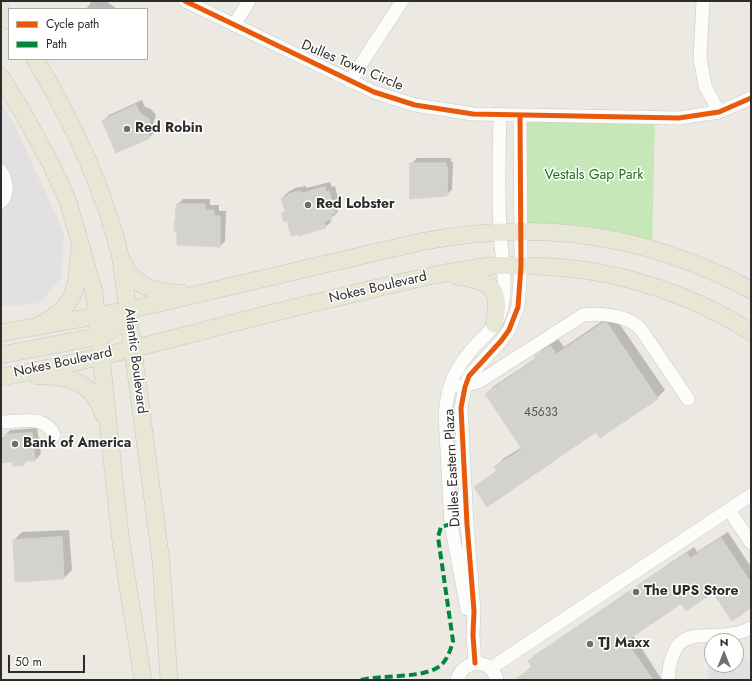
<!DOCTYPE html>
<style>
body{margin:0}
#map{position:relative;width:752px;height:681px;overflow:hidden;background:#ebe9e2;font-family:Jost,sans-serif}
canvas{display:block}
.frame{position:absolute;inset:0;border:2px solid #2c2c2c;pointer-events:none}
.legend{position:absolute;left:8px;top:8px;width:140px;height:52px;box-sizing:border-box;background:#fff;border:1px solid #ababab;margin:0;padding:5px 7px;list-style:none;font-size:12px;color:#2c2c2c}
.legend li{display:flex;align-items:center;gap:8px;height:20px}
.legend b{width:20px;border:1px solid #ababab}
.north{position:absolute;left:704px;top:633px;width:40px;height:40px;box-sizing:border-box;background:#fff;border:1px solid #ababab;border-radius:50%;rotate:0deg;font-size:11px;font-weight:700;line-height:16px;text-align:center;color:#2c2c2c}
.north::after{content:'';display:block;margin:auto;width:14px;height:18px;background:#6f6e6c;clip-path:polygon(50% 0,100% 100%,50% 72%,0 100%)}
.scale{position:absolute;left:8px;top:655px;width:77px;height:18px;box-sizing:border-box;border:2px solid #2c2c2c;border-top:0;padding-left:5px;font-size:12px;line-height:14px;white-space:nowrap;color:#2c2c2c;-webkit-text-stroke:3px #fff;paint-order:stroke}
</style>
<div id="map">
<canvas width="752" height="681"></canvas>
<div class="frame"></div>
<ul class="legend">
<li><b style="height:5px;background:#e8590c"></b>Cycle path</li>
<li><b style="height:5px;background:#00873e"></b>Path</li>
</ul>
<div class="north">N</div>
<div class="scale">50 m</div>
</div>
<script>
const c = document.querySelector('canvas').getContext('2d');
c.lineJoin = 'round';
function fillPath(path, color) {
  c.fillStyle = color;
  c.fill(path, 'evenodd');
}
function trace(path, color, width, dash) {
  c.strokeStyle = color;
  c.lineWidth = width;
  c.lineCap = dash ? 'butt' : 'round';
  c.setLineDash(dash || []);
  c.stroke(path);
}
function label(font, color, halo, rows, align = 'center') {
  c.font = font + ' Jost,sans-serif';
  c.lineWidth = 3;
  c.setLineDash([]);
  c.textBaseline = 'middle';
  c.strokeStyle = halo;
  c.fillStyle = color;
  for (const [text, x, y, turn = 0] of rows) {
    c.save();
    c.translate(x, y);
    c.rotate((+turn || 0) * Math.PI / 180);
    c.textAlign = isNaN(turn) ? turn : align;
    if (halo) c.strokeText(text, 0, 0);
    c.fillText(text, 0, 0);
    c.restore();
  }
}
fillPath(new Path2D(`
 M1 102 15 126 64 233 61 278 39 303 1 307Z
 M736 654 751 661V680H707L709 662 712 660V665H736Z`), '#e3e0e1');
fillPath(new Path2D(`
 M520 115 655 118 652 248 520 230Z`), '#c6e8b9');
fillPath(new Path2D(`
 M92 1H106L117 9H86Z
 M142 100 145 107 151 109 156 115 153 125 155 131 150 137 103 121 109 115Z
 M417 158H451V162H453L452 190 446 195 411 164Z
 M330 182 332 187 335 186 340 206 337 210 338 212 330 219 331 222 325 227 282 214 285 211 282 198 288 192 295 188 306 186V188Z
 M183 199H210V205H219V211H226L225 241 220 246 178 204Z
 M611 315 614 316 665 390 657 398 600 437 596 431 475 487 497 470 495 467 503 459 522 447 486 394 494 386 536 358 535 356 543 349 558 339 564 347Z
 M37 428 41 454 35 460H27L23 464 14 461 1 462V439L10 430Z
 M69 530 72 570 64 578 16 581 14 540 22 532Z
 M728 532 751 567V607L714 591 681 603 633 635 662 680H518L532 666 529 661 535 655 694 547 697 552Z`), '#0003');
const building = new Path2D(`
 M136 105 139 112 149 119 150 125 148 132 150 138 116 153 102 121Z
 M410 163H446V167H448L447 196 410 199Z
 M325 187 326 192 329 191 335 213 331 214 332 219 324 221 326 228 298 236V234L291 236 287 221 284 222 281 213 285 212 281 198 288 196V194L300 191 301 193Z
 M177 204H205V210H214V216H220V247L177 245V231H174Z
 M603 323H607L658 399 600 438 596 432 487 507 474 487 497 471 494 467 522 449 485 394 536 359 534 356 550 346 556 354Z
 M32 433 35 461H24V465L13 466V462L1 463V440H4V435Z
 M62 537 64 579 15 582 13 540Z
 M721 538 751 583V608L732 621 713 593 686 611 681 604 626 641 653 680H514L532 668 528 661 546 648 687 553 690 558Z`);
fillPath(building, '#d4d2cd');
trace(building, '#d6d4ce', 1);
const minor = new Path2D(`
 M185 1 374 92 415 105 473 114 679 118 719 112 751 98
 M703 1 700 58 705 86 719 112
 M234 25 249 1
 M350 81 402 1
 M1 171C7 181 9 193 1 202
 M460 387 480 381 583 315C602 313 626 315 640 328L688 399
 M1 422C20 422 45 414 54 435
 M729 510 751 543
 M467 609 451 524 445 415C447 391 452 374 468 354 478 341 497 328 501 311 508 284 501 257 500 230 498 191 499 153 500 114
 M475 663 473 635 474 611 467 524 461 408 465 387 469 376 501 341 509 330 518 307 521 266 520 115
 M491 668 751 495
 M457 680C463 658 492 658 497 680
 M668 680C673 613 710 648 751 628`);
const major = new Path2D(`
 M1 10 9 21
 M35 59C73 122 104 188 121 259L161 561 169 680
 M1 77 23 113 52 166 68 201 94 292 121 543 143 680
 M123 263C135 288 156 292 181 293
 M457 276C491 281 502 288 494 324
 M41 324C75 307 77 289 79 254
 M1 333 129 310 420 242C537 219 645 233 751 290
 M1 355 100 336 116 327 126 317 129 310
 M37 376C68 375 93 382 103 414
 M1 377C112 358 221 324 331 299 384 287 437 272 491 266 505 265 520 266 534 266 611 268 686 291 751 332`);
trace(minor, '#c8c8c7', 14);
trace(major, '#c6c5c2', 18);
trace(minor, '#fcfcfb', 13);
trace(major, '#e8e6d4', 17);
trace(new Path2D(`
 M361 680C383 675 416 678 435 669 446 664 450 652 453 641L438 537 441 527 451 524`), '#00873e', 4, [8, 4]);
trace(new Path2D(`
 M185 1 374 92 415 105 473 114 679 118 719 112 751 98
 M475 663 473 635 474 611 467 524 461 408 465 387 469 376 501 341 509 330 518 307 521 266 520 115`), '#e8590c', 5);
for (const [x, y, r, color] of [
 [127,129,4,"#6f6e6c"],
 [308,205,4,"#6f6e6c"],
 [15,444,4,"#6f6e6c"],
 [636,592,4,"#6f6e6c"],
 [590,644,4,"#6f6e6c"]
]) {
  const dot = new Path2D();
  dot.arc(x, y, r, 0, 2 * Math.PI);
  c.fillStyle = color;
  c.fill(dot);
  trace(dot, '#fff', 1.5);
}
label('12px', '#575655', null, [
 ["45633",541,413]
]);
label('14px', '#2c2c2c', '#fff', [
 ["Dulles Town Circle",352,66,23],
 ["Nokes Boulevard",378,288,-13],
 ["Atlantic Boulevard",135,361,83],
 ["Nokes Boulevard",63,363,-12],
 ["Dulles Eastern Plaza",453,468,-93]
]);
label('bold 14px', '#2c2c2c', '#fff', [
 ["Red Robin",135,129],
 ["Red Lobster",316,205],
 ["Bank of America",23,444],
 ["The UPS Store",644,592],
 ["TJ Maxx",598,644]
], 'left');
label('14px', '#1b6f17', '#fff', [
 ["Vestals Gap Park",594,176]
]);
</script>
